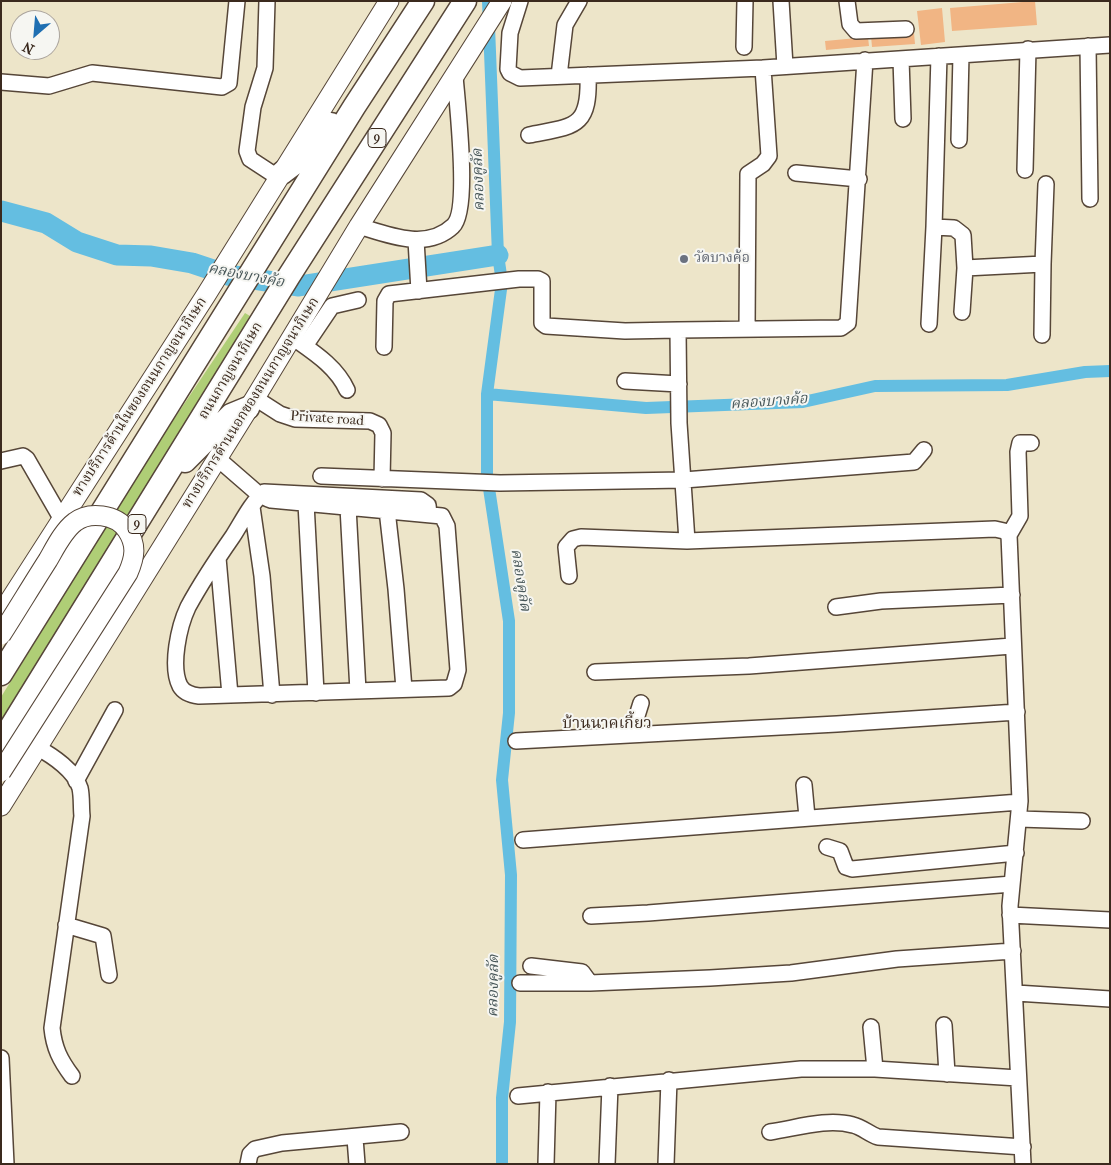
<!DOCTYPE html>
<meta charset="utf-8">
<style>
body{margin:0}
#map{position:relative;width:1111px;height:1165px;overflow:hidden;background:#ede5c9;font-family:"IM FELL French Canon",serif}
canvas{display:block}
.frame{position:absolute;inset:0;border:2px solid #3b2a1e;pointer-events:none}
.north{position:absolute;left:10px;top:10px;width:50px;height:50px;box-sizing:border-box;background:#f6f6f2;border:1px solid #aba49d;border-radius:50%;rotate:207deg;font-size:14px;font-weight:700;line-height:20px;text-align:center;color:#3b2a1e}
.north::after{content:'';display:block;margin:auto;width:18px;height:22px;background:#1f6fb2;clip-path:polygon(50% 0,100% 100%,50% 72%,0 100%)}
</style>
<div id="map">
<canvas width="1111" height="1165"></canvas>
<div class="frame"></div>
<div class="north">N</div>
</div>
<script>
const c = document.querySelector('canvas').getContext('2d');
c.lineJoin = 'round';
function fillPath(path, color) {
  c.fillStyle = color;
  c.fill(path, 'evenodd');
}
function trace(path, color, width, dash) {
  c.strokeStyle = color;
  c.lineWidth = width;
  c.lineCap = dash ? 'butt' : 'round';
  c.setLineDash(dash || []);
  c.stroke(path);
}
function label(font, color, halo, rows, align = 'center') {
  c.font = font + ' "IM FELL French Canon","Noto Serif Thai",serif';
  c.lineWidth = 4;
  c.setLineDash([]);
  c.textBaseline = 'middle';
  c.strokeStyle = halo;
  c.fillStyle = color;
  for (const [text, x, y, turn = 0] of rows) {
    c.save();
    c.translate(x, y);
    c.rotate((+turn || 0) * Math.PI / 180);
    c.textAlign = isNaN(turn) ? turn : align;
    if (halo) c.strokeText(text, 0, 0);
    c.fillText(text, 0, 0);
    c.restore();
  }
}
fillPath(new Path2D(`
 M245 313 250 316 186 425 1 720V697L160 440Z`), '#afce76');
trace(new Path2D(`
 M488 1 498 255 502 282 487 394V475L509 621V713L502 780 511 875 510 1022 502 1098V1164
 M487 394 646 408 803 402 875 386 1007 385 1085 372 1110 371`), '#64bee1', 12);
trace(new Path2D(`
 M1 211 46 223 77 242 117 255 151 256 192 263 228 275 299 286 498 255`), '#64bee1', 21);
fillPath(new Path2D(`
 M1035 1 1037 25 952 31 950 8Z
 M942 8 945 42 921 45 917 11Z
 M914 33 915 44 872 47 871 36Z
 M868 37 869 46 826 50 825 41Z`), '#f1b584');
const minor = new Path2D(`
 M267 1 265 68 253 107 247 151 250 159 279 178
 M520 1 510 33 508 69 510 73 520 78 763 68 1110 45
 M781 1 785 66
 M847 1 850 24 856 31 906 29
 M1088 46 1090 199
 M744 47 745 1
 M939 56 934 227 954 228 963 235 965 268 962 312
 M901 59 903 119
 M559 76 565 25 579 1
 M1 82 49 86 92 73 222 87 229 83 237 1
 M529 135C574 126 590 129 588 75
 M959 140 961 55
 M1025 170 1028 49
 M796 173 859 179
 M359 226C388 235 427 251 453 226 470 211 457 102 455 76
 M416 240 419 291
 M965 268 1043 264 1046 184
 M929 324 934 227
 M747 329 748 174 763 164 769 156 763 68
 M1042 335 1043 264
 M292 337C313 352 336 366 347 390
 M305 346 332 306 358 300
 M384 347 385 301 389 294 519 279H538L542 281V323L546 326 625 331 678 330
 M625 381 679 384
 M255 398 280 414 295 419 370 421 379 425 383 433 382 479
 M217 458 255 491C260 495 264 498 271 500L442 516 447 526 458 670 454 684 449 688 199 696C191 695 184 693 180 686 170 666 179 626 188 607 201 583 217 559 233 536 242 522 251 503 264 492L421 500 428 505 429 514
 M1 461 23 456 27 459 61 518
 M321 476 500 483 684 480 914 462 924 450
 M306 503 316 693
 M252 507 262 576 272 695
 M348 507 358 691
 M387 510 396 589 404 689
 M687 541 679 423 678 330 841 328 848 323 865 60
 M218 558 230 695
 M569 576 566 547 573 539 581 537 687 541 995 529 1004 531 1009 535
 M836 607 881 601 1012 595
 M595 672 749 666 1012 646
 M631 735 641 703
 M516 741 837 724 1017 712
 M38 748C53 756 75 771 80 788 82 797 81 807 82 816L52 1028C54 1048 60 1060 72 1076
 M76 781 115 710
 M804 785 807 817
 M1019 819 1082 821
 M523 840 1020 802
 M827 847 840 851 846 867 852 869 1016 853
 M1010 915 1110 920
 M591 916 648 913 1012 884
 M66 925 103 936 109 975
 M531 966 582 972 590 983
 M520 983H590L710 978 791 973 897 959 1013 951
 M1016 993 1110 999
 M944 1025 947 1074
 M871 1027 875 1069
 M1 1058 6 1164
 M518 1096 801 1069H875L1018 1078
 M770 1132C797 1128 827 1118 853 1125 862 1127 869 1134 878 1137L1023 1147
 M355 1138 357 1164
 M248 1164 250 1154 255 1149 282 1143 401 1132
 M546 1164 548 1092
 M607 1164 610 1086
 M666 1164 669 1080
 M1023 1164 1010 906 1020 801 1009 535 1020 516 1018 452 1020 443H1031`);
const major = new Path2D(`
 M1 614 206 295 389 1
 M1 806 255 398 359 226 502 1`);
const highway = new Path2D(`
 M282 173 299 160 331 124
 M185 461 231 415 248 408
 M1 674 354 107 423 1
 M1 743 289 276 465 1`);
trace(minor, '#564638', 18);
trace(major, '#564638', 21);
trace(highway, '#564638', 25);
trace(minor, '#fff', 15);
trace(major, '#fff', 19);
trace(highway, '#fff', 22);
const majorBridge = new Path2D(`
 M1 635C17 610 32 585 48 560 55 548 63 531 75 522 89 511 116 514 127 530 137 545 135 557 128 573L1 772`);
trace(majorBridge, '#564638', 21, []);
trace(majorBridge, '#fff', 19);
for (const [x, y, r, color] of [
 [684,259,5,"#6b7280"]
]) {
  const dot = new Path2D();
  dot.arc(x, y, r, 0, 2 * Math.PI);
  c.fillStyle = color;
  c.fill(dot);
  trace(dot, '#f6f6f2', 2);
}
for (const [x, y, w] of [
 [377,138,18],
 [137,524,18]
]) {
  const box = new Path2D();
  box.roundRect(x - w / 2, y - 9.5, w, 19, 4);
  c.fillStyle = '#f6f6f2';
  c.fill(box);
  trace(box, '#3b2a1e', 1);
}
label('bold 12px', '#3b2a1e', null, [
 ["9",377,138],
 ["9",137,524]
]);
label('14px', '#5b616d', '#f6f6f2', [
 ["วัดบางค้อ",694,259]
], 'left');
label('14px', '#3b2a1e', '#f6f6f2', [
 ["ถนนกาญจนาภิเษก",231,371,-59],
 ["ทางบริการด้านในของถนนกาญจนาภิเษก",140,397,-57],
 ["ทางบริการด้านนอกของถนนกาญจนาภิเษก",251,403,-58],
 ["Private road",327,419,4]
]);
label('italic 15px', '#475658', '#f6f6f2', [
 ["คลองคูลัด",479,180,-92],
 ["คลองบางค้อ",246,276,11],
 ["คลองบางค้อ",769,402,-4],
 ["คลองคูลัด",520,580,81],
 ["คลองคูลัด",494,986,-89]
]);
label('16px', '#3b2a1e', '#f6f6f2', [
 ["บ้านนาคเกี้ยว",607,724]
]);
</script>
